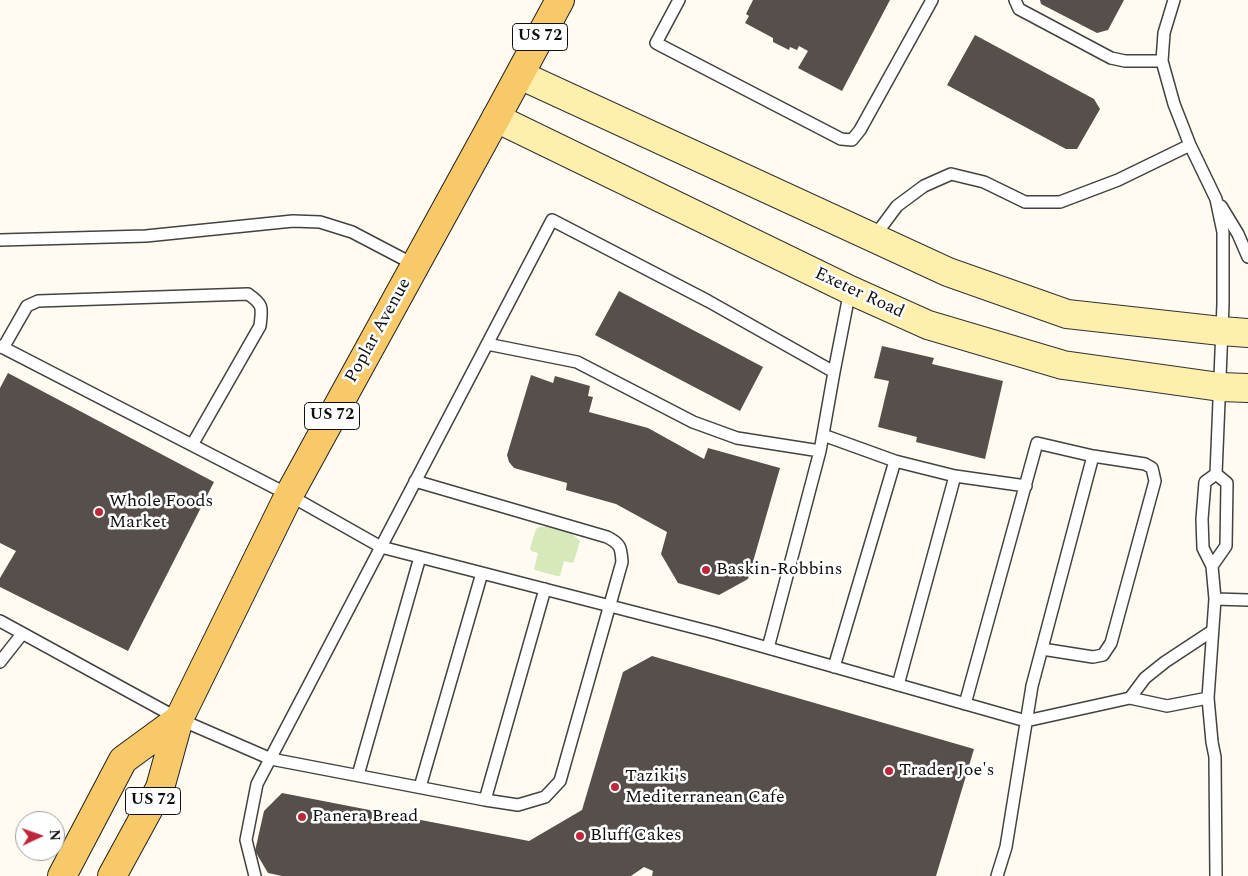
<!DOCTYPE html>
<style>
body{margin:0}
#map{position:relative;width:1248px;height:876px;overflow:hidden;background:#fffbf0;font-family:Spectral,serif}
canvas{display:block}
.north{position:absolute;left:15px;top:811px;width:50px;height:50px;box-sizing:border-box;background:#fff;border:1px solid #9f9f9f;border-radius:50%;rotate:87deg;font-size:14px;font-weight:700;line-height:20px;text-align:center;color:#0f0f0f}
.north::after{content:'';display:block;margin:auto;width:18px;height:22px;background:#be273a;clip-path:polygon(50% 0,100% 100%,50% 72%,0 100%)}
</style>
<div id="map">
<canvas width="1248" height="876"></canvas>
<div class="north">N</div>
</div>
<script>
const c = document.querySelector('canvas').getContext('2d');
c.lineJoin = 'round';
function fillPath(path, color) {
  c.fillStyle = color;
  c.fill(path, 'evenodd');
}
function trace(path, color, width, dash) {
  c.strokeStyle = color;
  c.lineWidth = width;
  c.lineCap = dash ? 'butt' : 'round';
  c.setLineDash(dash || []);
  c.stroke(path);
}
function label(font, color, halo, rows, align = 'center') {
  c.font = font + ' Spectral,serif';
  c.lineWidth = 5;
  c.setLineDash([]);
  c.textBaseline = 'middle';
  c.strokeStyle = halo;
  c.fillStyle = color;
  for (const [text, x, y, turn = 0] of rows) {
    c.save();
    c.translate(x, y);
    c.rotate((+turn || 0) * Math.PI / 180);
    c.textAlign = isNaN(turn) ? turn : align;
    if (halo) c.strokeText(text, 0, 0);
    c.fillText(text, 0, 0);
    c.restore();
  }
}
fillPath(new Path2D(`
 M539 527C554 526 569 529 580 541L574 561 572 563 564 561 560 576H557L535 570 534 569 538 553 531 551 530 548 536 529Z`), '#d6e9ba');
fillPath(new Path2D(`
 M753 0H890L842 91 798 68 808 51 799 46 797 50 790 47 789 50 773 42V38L745 23 749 16 746 14Z
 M1040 0H1124L1108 30 1097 33 1041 4Z
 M975 35 1094 99 1100 109 1077 149H1066L947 85Z
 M619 291 763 367 740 411 595 335Z
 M882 346 934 358 932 364 1003 381 985 459 916 442 917 437 878 427 889 381 874 378Z
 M8 373 214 482 128 651 0 587V578L16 551 0 543V388Z
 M531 375 553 383 555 376 590 386 588 396 593 397 589 412 648 428 704 459 708 448 780 468 748 579 719 595 678 583 661 554 667 532 616 504 566 490 567 483 514 468 509 462 507 455Z
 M652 656 974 749 936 876H652L653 871 644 867 631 876H282L268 873 255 851 264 811 282 793 529 841 582 810 623 672Z`), '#574f4b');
const lane = new Path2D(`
 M679 0 656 43 841 139 852 140 860 130 932 0
 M1015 0 1019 9 1111 58 1125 61H1162
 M1174 0 1164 33 1162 61 1174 104 1190 145 1216 199 1223 232V304L1216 474 1205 482 1202 519 1203 548 1212 566 1215 599 1208 698 1212 742 1215 757 1216 876
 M1221 206 1238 234 1248 257
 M874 237 897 206 924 186 951 174 984 182 1025 202H1060L1118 180 1190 145
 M0 240 146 236 293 221 320 222 352 232 415 265
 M487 344 577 362 693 422 737 438 820 451
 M0 346 289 495 381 547 715 633 1026 721 1130 698 1167 706 1208 698
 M3 348 27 306 38 301 248 294C264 305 262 308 260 326L192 445
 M823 435 895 461 955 476 1026 486
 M1212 566 1226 546 1227 483 1216 474
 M1215 599 1248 600
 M0 621 179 719 271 759 485 800 518 805 545 797 560 781 622 562C621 548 621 544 607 537L415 481
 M768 648 820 451 834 372 850 290
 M1042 649 1093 657 1103 655 1111 643 1155 481 1152 468 1145 464 1093 456
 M0 662 22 634
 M834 667 895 461
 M898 685 955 476
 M1130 698 1145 678 1165 662 1212 631
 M965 704 1037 443 1093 456 1032 686 1006 847 997 876
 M358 775 420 557
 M420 787 482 573
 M485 800 545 589
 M255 876 246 840 257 784 552 220 708 301 834 372`);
const secondary = new Path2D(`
 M520 75 948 272 1067 314 1221 331 1248 333
 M496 118 850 290 928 325 1063 365 1220 387 1248 388`);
const primary = new Path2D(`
 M62 876 123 760 179 719
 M112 876 160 788 179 719 289 495 496 118 560 0`);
trace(lane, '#424242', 14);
trace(secondary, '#313131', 30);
trace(primary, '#202020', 30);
trace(lane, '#fff', 11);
trace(secondary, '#feefac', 28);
trace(primary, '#f7c968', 28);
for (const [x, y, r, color] of [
 [99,512,5,"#be273a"],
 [706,570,5,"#be273a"],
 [889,771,5,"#be273a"],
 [615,787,5,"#be273a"],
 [302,817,5,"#be273a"],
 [580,836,5,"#be273a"]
]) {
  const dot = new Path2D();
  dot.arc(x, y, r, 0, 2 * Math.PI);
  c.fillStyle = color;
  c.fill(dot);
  trace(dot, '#fff', 2);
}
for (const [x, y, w] of [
 [540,37,55],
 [332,416,55],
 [153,801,55]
]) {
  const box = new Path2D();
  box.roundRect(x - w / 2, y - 13.5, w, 27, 4);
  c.fillStyle = '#fff';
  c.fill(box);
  trace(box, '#0f0f0f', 1);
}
label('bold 16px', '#0f0f0f', null, [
 ["US 72",540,37],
 ["US 72",332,416],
 ["US 72",153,801]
]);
label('18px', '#0f0f0f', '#fff', [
 ["Exeter Road",859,294,25],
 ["Poplar Avenue",379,331,-61]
]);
label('18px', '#0f0f0f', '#fff', [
 ["Whole Foods",109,502],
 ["Market",109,523],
 ["Baskin-Robbins",716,570],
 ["Trader Joe's",899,771],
 ["Taziki's",625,777],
 ["Mediterranean Cafe",625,798],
 ["Panera Bread",312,817],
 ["Bluff Cakes",590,836]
], 'left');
</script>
